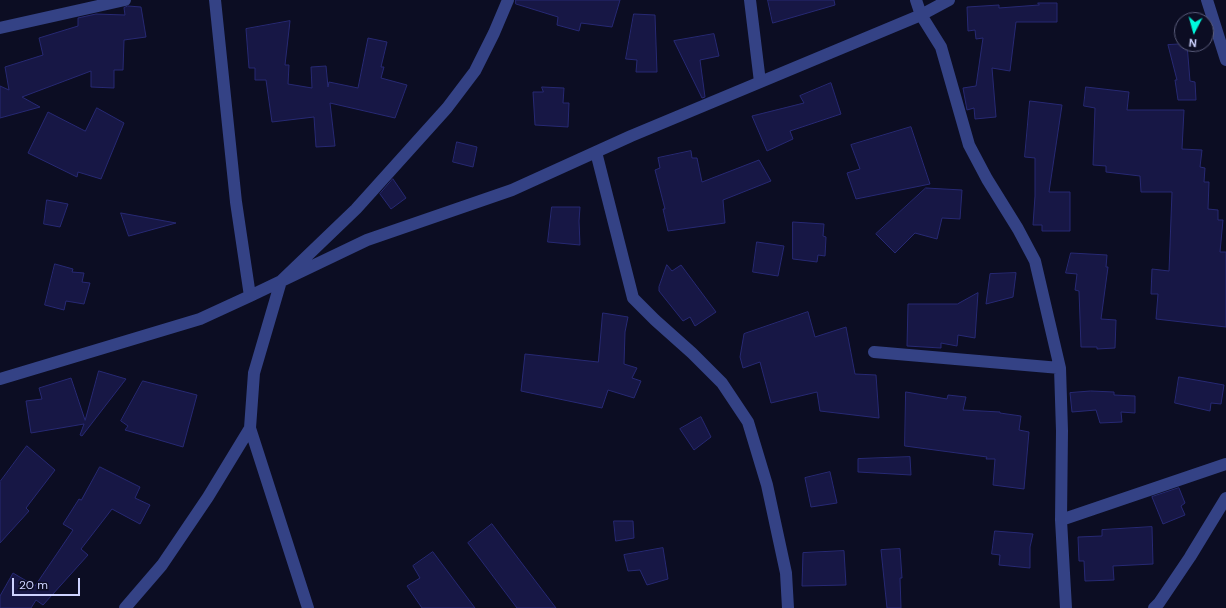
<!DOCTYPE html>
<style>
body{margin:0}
#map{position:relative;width:1226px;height:608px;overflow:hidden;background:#0c0d23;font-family:"DM Sans",sans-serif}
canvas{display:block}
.north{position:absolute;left:1174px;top:12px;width:40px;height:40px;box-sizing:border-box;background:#0c0d23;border:1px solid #5a5c7b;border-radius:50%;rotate:186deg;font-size:11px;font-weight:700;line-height:16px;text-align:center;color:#ced3ff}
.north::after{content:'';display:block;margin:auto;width:14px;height:18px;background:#00f9dd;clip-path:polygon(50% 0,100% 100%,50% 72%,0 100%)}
.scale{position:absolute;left:12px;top:578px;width:68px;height:18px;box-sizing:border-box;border:2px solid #ced3ff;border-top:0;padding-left:5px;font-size:12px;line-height:14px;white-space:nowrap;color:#ced3ff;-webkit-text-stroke:3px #0c0d23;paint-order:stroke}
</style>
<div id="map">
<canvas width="1226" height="608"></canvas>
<div class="north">N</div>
<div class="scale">20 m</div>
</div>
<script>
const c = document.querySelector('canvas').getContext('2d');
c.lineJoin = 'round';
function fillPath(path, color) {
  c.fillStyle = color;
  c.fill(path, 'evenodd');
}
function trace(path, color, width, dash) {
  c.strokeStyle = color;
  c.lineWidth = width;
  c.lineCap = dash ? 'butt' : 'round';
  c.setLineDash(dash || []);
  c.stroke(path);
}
const building = new Path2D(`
 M516 0H620L612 27 581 23 579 31 557 25 558 17 516 4Z
 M768 0H834L835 5 773 23Z
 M1038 3H1057V22H1016L1010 71 992 68 996 117 975 119 974 108 967 110 963 88 976 86 983 38 976 39 975 30 968 31 967 7 999 5V8L1039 5Z
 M128 6 141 7 146 37 124 40 123 70H114V88L91 87V71L22 97 40 107 0 118V86L9 90 5 67 43 55 39 38 78 26V18L96 14 125 15 124 8Z
 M634 14 655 15 657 72H636L637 60 626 59Z
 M290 21 285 65H289L288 84 312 88 311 67 326 66 328 87 329 82 358 88 368 38 387 42 381 67H384L381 78 407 85 395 118 330 103 335 146 316 147 314 117 272 122 266 80H255V68H249L246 29Z
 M714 34 719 56 700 60 705 97 702 98 674 41Z
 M1187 44 1190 81 1195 82 1196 100H1178L1175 80H1177L1168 45Z
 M831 83 841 114 790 131 793 139 767 151 752 116 804 103 800 96Z
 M542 87 564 88 563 103H569L568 127 535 125 533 92H543Z
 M1086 87 1129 92 1127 110H1184L1182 149 1202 150 1200 167 1205 168 1204 182H1209L1208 209 1218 210V220H1223L1220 252H1226V327L1156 319 1158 294H1151L1152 269 1169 271 1172 192H1141L1140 176 1106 172V166L1093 165 1095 108 1084 106Z
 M1030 101 1062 105 1049 192H1070V231H1042V225H1033L1035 196V158L1025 157Z
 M97 108 124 123 101 179 78 172 77 177 28 153 48 112 85 131Z
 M911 127 930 184 856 199 847 173 860 169 851 145Z
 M457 142 477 147 473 167 453 162Z
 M691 151 692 158H697L702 182 759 160 771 181 723 200 725 223 668 231 663 209H665L655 170 660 168 658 158Z
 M393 179 406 198 391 209 380 194Z
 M926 188 962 190 960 219 942 218 937 239 915 233 895 253 876 234Z
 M47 200 68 204 60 227 44 224Z
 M552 207H580L579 221 580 245 548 242Z
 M121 213 176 223 129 236Z
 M793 222 824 224 823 236 826 237 825 256 818 255 817 262 793 259Z
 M757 242 784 246 778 276 753 272Z
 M1071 253 1107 255 1106 267H1108L1101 319 1116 320 1115 348 1097 349V347H1081L1079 291 1075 290 1077 274 1066 273Z
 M55 264 73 269 72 272 84 273 82 282 90 283 84 304 66 301 64 310 45 305Z
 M667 265 672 271 681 265 716 312 695 326 690 317 683 321 659 291V287Z
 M1016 273 1013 297 986 304 990 274Z
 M978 293 975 338 958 335 957 346 941 343V348L907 346 908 304H957Z
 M808 312 815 337 846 327 855 374 876 375 879 418 820 411 817 392 771 403 760 362 743 368 740 357 744 334Z
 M603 313 628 317 625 332 624 364 637 368 632 378 641 381 634 398 608 390 602 408 521 391 525 354 598 362Z
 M99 371 126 379 82 436 80 435 84 424 31 433 26 401 42 399 39 388 71 378 85 420Z
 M1179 377 1224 385 1221 404 1211 403 1210 411 1175 403Z
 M143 381 197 395 183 447 125 430 128 426 121 421Z
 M1091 391 1114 392V395L1135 396V413L1121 412 1122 422 1100 423 1096 410 1072 412 1070 393Z
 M906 392 947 399 948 395 966 397 963 410 1000 412V413L1021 416 1019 430 1029 432 1024 489 993 485 995 459H986L987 457 905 446Z
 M701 417 711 437 694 450 680 429Z
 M27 446 55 470 26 508 29 511 0 543V482Z
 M910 457 911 475 858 472V459Z
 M100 467 140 487 135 498 150 505 140 524 112 509 81 549 88 555 43 605 36 600 31 608H0V596L13 573 35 586 73 530 63 524 79 499 81 500Z
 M830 472 837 503 811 507 805 478Z
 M1179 488 1185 503 1181 506 1185 515 1163 524 1152 497Z
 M614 521H633L634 538 616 541Z
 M492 524 556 608H517L468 543Z
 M1152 527 1153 564 1113 566 1114 580 1085 581 1084 561H1079L1078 537 1102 536V530Z
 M995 531 1033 534 1030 547V568L999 565 1000 555 992 554Z
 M663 548 668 579 647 585 640 570 628 571 624 555Z
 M900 549 902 578H900L901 608H887L881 550Z
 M844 551 846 585 802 586 803 553Z
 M433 552 475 608H422L407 586 420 578 413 566Z`);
fillPath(building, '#171745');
trace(building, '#272973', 1);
trace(new Path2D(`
 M215 0 236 202 250 296
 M750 0 760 82
 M916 0 921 15 941 47 969 145 987 179 1018 229 1035 261 1060 368 1062 431 1061 520 1066 608
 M1207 0 1226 60
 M0 28 125 0
 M596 152 633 298 655 320 692 353 722 383 748 422 767 485 786 573 788 608
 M874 352 1060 368
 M0 379 200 319 250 296 367 240 512 190 631 136 921 15 949 0
 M1061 520 1226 464
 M125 608 162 565 208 497 250 428
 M308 608 250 428 254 373 281 281 356 209 447 108 475 71 494 33 508 0
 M1154 608 1159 603 1190 557 1226 498`), '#344285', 12);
</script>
